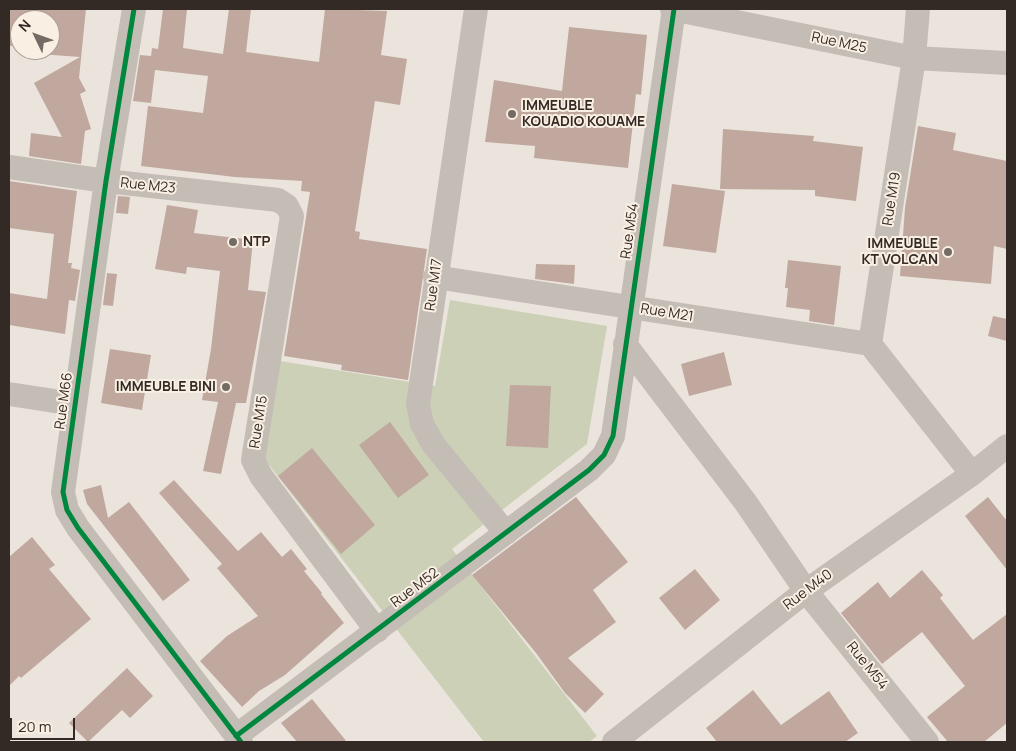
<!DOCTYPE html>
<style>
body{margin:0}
#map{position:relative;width:1016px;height:751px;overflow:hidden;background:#ebe4dd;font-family:Manrope,sans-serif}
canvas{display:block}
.frame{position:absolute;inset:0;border:10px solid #342a25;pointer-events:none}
.north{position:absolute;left:10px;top:10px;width:50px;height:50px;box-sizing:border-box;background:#f9efe3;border:1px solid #aaa097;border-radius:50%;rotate:312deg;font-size:14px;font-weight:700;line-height:20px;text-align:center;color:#342a25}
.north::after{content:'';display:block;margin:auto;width:18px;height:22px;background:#746b65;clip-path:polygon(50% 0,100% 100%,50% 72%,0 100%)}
.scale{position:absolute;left:10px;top:718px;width:65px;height:22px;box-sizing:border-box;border:2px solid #342a25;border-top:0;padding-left:6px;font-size:15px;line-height:18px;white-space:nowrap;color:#342a25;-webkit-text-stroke:4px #f9efe3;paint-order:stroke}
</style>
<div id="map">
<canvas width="1016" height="751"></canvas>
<div class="frame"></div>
<div class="north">N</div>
<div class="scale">20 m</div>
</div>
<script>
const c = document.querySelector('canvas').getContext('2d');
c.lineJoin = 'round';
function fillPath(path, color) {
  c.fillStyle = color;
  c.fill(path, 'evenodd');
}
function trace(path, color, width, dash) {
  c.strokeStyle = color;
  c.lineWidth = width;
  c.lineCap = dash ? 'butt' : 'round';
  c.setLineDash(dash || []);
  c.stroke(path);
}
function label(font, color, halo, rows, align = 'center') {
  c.font = font + ' Manrope,sans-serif';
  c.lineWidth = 4;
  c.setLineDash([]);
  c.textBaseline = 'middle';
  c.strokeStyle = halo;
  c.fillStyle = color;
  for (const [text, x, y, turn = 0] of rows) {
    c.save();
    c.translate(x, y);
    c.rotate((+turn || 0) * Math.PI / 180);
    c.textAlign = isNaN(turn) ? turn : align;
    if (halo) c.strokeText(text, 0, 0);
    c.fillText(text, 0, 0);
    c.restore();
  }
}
fillPath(new Path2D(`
 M450 300 607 326 587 444 452 549 597 736 589 742H484L263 457 280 361 435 386Z`), '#ccd0b6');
fillPath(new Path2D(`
 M9 9H86L79 78 86 91 80 94 91 129 85 131 81 164 29 156 31 133 62 137 34 83 80 57 26 53 27 50H50V20H20V46H9Z
 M163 9H187L183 48 223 54 229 9H251L246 52 319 62 325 9 387 11 381 55 407 59 400 105 375 101 355 231 360 232 359 239 427 249 408 380 341 370 342 365 284 356 310 192 301 191 302 181 235 177 141 166 148 106 203 113 208 76 155 70 151 103 133 101 140 55 151 56 152 48 158 49Z
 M569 27 647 35 641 95 636 94 628 168 534 158 535 146 485 142 494 80 562 91Z
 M918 126 956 133 953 150 1007 161V249L994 246 991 284 900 276 905 208Z
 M723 129 814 136 813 141 863 147 856 201 815 196V190L720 189Z
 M9 181 77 191 68 263H72L71 268 80 270 75 301 69 300 65 334 9 325V293L47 299 54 234 9 228Z
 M672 184 725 191 716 253 663 246Z
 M118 196 130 197 128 214 116 213Z
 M167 205 198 210 194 233 253 240 248 290 266 292 246 403H236L221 474 203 471 218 402 202 400 211 349 220 271 187 267 186 274 155 269Z
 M788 260 841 266 834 325 809 321 810 310 786 307 788 288H785Z
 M536 264 575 265 574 284 535 279Z
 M107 273 117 274 113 306 103 305Z
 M993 316 1007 319V341L988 336Z
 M110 349 151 355 142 410 101 403Z
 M724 352 732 385 689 396 681 364Z
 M510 385 551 386 548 448 506 446Z
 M390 422 429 475 398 498 359 445Z
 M312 448 375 525 341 554 278 476Z
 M174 480 238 551 261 532 282 557 291 549 307 569 304 571 322 593 321 594 344 623 285 675 259 691 242 707 200 661 227 636 258 616 217 568 222 564 159 493Z
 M101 485 108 518 129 502 190 580 163 601 87 504 83 490Z
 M576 497 628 562 593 590 616 622 568 658 604 694 585 713 565 693 536 653 472 575Z
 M988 497 1007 521V570L965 516Z
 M32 537 55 565 49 569 91 619 21 678 19 676 9 686V557Z
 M695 569 720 600 685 630 659 598Z
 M922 570 943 595 940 598 973 640 1007 614V723L984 742H948L927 717 965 686 922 632 882 664 841 613 878 582 890 598Z
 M127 668 153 696 130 718 122 710 88 742 69 723Z
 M753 690 781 725 829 691 858 733 845 742H717L706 728Z
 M312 699 347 742H297L281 723Z`), '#c0a89e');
trace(new Path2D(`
 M134 9 106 181 63 492 67 510 78 528 241 742
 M476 9 418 404 422 424 433 444 506 533
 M672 9 914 58 1007 63
 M918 9 914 58 870 344 972 474
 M9 167 106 181 278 200 287 206 292 216 253 460 261 476 377 631
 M435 277 870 344
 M625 344 746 503 806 591 927 742
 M9 394 74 404
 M236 736 589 470 604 455 613 436 674 9
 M614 742 806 591 972 474 1007 446`), '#c4bdb6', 24);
trace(new Path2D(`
 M134 9 106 181 63 492 67 510 78 528 241 742
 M236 736 589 470 604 455 613 436 674 9`), '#00873e', 5);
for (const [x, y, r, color] of [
 [512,114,5,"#746b65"],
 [233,242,5,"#746b65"],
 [948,252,5,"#746b65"],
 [226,387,5,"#746b65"]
]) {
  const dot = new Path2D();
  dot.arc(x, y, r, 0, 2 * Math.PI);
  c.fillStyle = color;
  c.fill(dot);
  trace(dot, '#f9efe3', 2);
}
label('14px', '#342a25', '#f9efe3', [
 ["Rue M25",839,43,12],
 ["Rue M23",148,186,6],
 ["Rue M19",892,199,-81],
 ["Rue M54",630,231,-82],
 ["Rue M17",434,285,-82],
 ["Rue M21",667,313,9],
 ["Rue M66",64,401,-82],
 ["Rue M15",259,422,-81],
 ["Rue M52",415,588,-37],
 ["Rue M40",808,590,-37],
 ["Rue M54",867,666,51]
]);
label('bold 14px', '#342a25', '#f9efe3', [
 ["IMMEUBLE",522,106],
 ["KOUADIO KOUAME",522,122],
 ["NTP",243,242],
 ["IMMEUBLE",938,244,"right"],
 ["KT VOLCAN",938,260,"right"],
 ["IMMEUBLE BINI",216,387,"right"]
], 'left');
</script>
